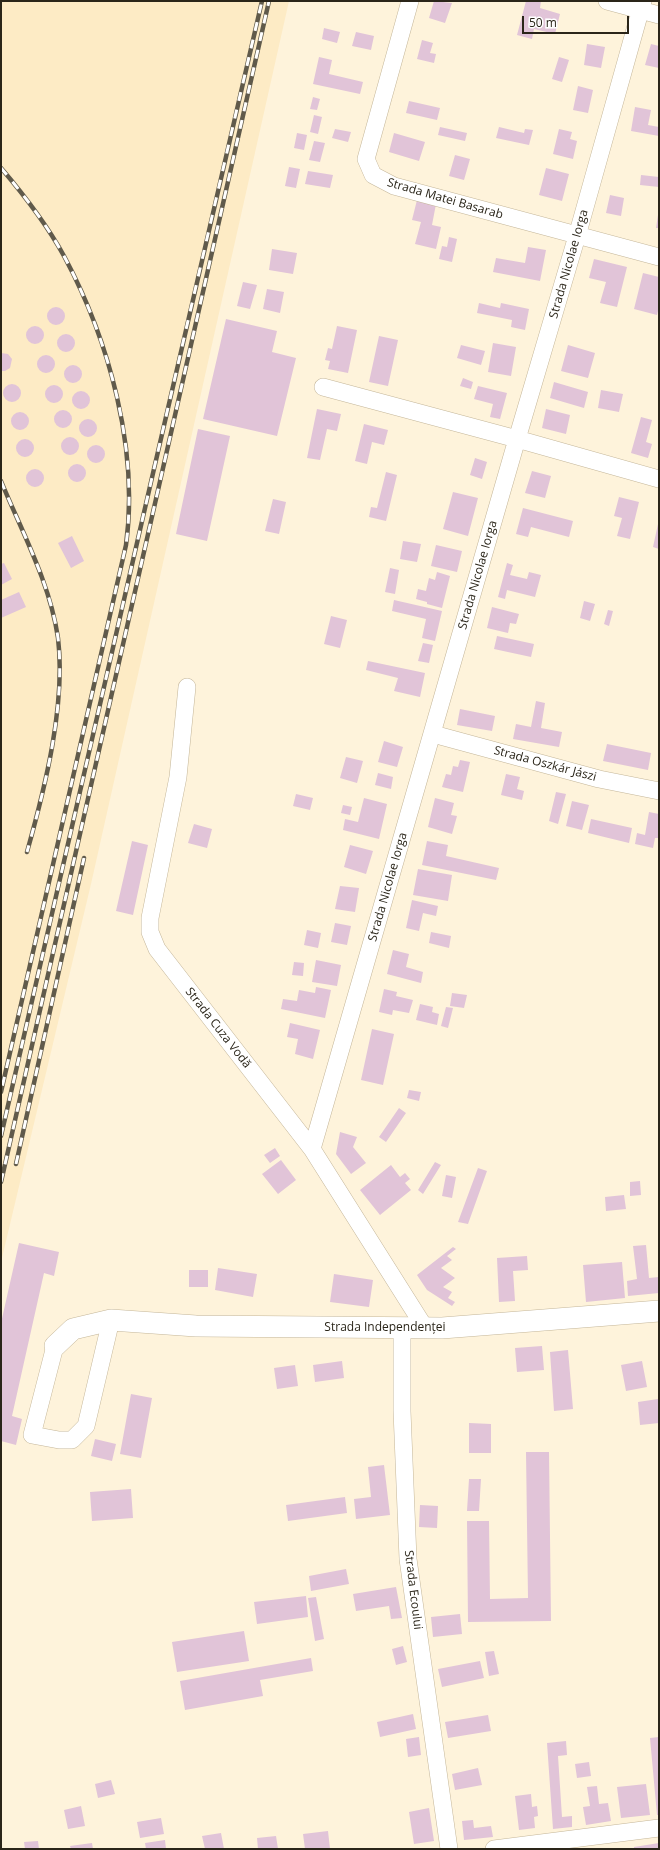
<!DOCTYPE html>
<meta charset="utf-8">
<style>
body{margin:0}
#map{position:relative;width:660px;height:1850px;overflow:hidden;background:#fef3db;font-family:"Open Sans",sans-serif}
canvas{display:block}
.frame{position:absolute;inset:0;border:2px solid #2a2519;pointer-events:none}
.scale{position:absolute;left:522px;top:16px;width:107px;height:18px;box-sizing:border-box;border:2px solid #2a2519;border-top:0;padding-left:5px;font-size:12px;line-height:14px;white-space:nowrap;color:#2a2519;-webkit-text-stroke:3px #fff;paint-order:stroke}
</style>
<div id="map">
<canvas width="660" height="1850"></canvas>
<div class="frame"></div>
<div class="scale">50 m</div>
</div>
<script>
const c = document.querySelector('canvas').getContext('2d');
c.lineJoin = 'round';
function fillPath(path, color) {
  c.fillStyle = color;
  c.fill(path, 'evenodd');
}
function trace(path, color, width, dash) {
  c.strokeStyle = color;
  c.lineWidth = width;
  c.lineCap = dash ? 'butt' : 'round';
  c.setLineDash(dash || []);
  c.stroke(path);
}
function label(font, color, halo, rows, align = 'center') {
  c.font = font + ' "Open Sans",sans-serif';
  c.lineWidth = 3;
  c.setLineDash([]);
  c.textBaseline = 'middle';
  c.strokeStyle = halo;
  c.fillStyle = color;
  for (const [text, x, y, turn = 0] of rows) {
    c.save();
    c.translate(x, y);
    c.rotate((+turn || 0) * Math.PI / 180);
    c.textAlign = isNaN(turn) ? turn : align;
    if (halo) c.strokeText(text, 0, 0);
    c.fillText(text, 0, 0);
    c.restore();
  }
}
fillPath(new Path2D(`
 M1 1H289L91 884 1 1262Z`), '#fdebc5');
fillPath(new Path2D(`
 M434 1 452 3 445 23 429 18Z
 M526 1H541L540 8 560 14 555 34 534 29 532 39 517 35Z
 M324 28 340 32 337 43 322 39Z
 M356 32 374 36 371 50 352 46Z
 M422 40 433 43 430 53 436 54 434 63 417 59Z
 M587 44 605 47 601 68 584 65Z
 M651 44 659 46V68L645 65Z
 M319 57 332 60 329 74 363 82 360 94 313 84Z
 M559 57 569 60 562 82 552 79Z
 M578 86 593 90 588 113 573 110Z
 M313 97 320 99 317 110 310 109Z
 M409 101 440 108 437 120 406 113Z
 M635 107 651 110 648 125 659 127V136L631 131Z
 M314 115 322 117 318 134 310 132Z
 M440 127 467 133 465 141 438 135Z
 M499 127 524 133 525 129 533 130 529 145 496 138Z
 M335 129 351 132 348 142 332 138Z
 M559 129 572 132 570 139 577 141 573 159 553 154Z
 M297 133 307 135 304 150 294 148Z
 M394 133 425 142 419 161 389 152Z
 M314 141 325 143 320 162 309 160Z
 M455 155 470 159 464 180 449 176Z
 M289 167 300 169 296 188 285 186Z
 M546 168 569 174 562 201 539 195Z
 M308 171 333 175 330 188 305 184Z
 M641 175 659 177V187L640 185Z
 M610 195 624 198 621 216 606 213Z
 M417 200 436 204 432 225 441 227 436 249 415 244 421 222 412 220Z
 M658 215H659V228H656Z
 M449 237 457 239 452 262 439 259 442 246 447 247Z
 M528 247 546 250 540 281 493 272 496 258 525 263Z
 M272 249 297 253 293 274 269 270Z
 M594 259 627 267 617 307 600 303 606 282 589 278Z
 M643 273 659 277V307L657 315 634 309Z
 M243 282 257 285 250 309 237 306Z
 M267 289 284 292 280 313 263 309Z
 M479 303 500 308 501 303 529 309 525 330 511 327 512 320 477 313Z
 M47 316a9 9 0 1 1 18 0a9 9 0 1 1-18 0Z
 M226 319 277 331 272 352 296 358 277 436 203 419Z
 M26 335a9 9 0 1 1 18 0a9 9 0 1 1-18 0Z
 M337 326 357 330 348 373 328 369 330 361 325 360 328 348 332 349Z
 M57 343a9 9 0 1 1 18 0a9 9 0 1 1-18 0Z
 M379 336 398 340 388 386 369 382Z
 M493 343 516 347 511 376 488 372Z
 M461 345 485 351 481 365 457 358Z
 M568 345 595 353 588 378 561 371Z
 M1 353 8 354 12 359 10 368 5 371H1Z
 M37 364a9 9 0 1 1 18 0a9 9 0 1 1-18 0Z
 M64 374a9 9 0 1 1 18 0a9 9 0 1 1-18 0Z
 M463 378 473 382 471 389 460 386Z
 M554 382 588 392 584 408 550 398Z
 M3 393a9 9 0 1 1 18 0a9 9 0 1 1-18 0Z
 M45 394a9 9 0 1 1 18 0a9 9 0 1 1-18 0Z
 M478 386 507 393 500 419 490 417 493 404 474 399Z
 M601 390 623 394 619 412 598 408Z
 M72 400a9 9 0 1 1 18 0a9 9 0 1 1-18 0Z
 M317 409 341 414 337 431 327 429 320 460 307 458Z
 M546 409 570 415 566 434 542 428Z
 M54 419a9 9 0 1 1 18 0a9 9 0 1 1-18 0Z
 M11 421a9 9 0 1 1 18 0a9 9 0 1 1-18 0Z
 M641 417 652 420 646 442 652 444 648 458 631 453Z
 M79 428a9 9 0 1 1 18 0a9 9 0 1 1-18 0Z
 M364 424 388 430 384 445 372 442 367 464 355 461Z
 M198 429 230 436 207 541 176 534Z
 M61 446a9 9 0 1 1 18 0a9 9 0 1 1-18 0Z
 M16 448a9 9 0 1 1 18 0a9 9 0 1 1-18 0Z
 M87 454a9 9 0 1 1 18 0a9 9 0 1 1-18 0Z
 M475 458 487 462 482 479 470 475Z
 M68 473a9 9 0 1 1 18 0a9 9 0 1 1-18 0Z
 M26 478a9 9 0 1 1 18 0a9 9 0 1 1-18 0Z
 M532 471 551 476 545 498 525 493Z
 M386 472 397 475 386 521 369 517 371 507 377 508Z
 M453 492 478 498 468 536 443 529Z
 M619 497 639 502 630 539 617 536 622 518 614 516Z
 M273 499 286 502 279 534 265 531Z
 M523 508 573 521 569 537 531 527 528 537 516 534Z
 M658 524H659V549L653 547Z
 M72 536 84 561 71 568 58 543Z
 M403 541 421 544 417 562 400 559Z
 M436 545 462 551 457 572 431 566Z
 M4 563 12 579 1 585V564Z
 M507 563 513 565 510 575 527 579 529 572 541 575 535 597 507 590 505 599 498 597Z
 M390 568 399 570 395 594 385 592Z
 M437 572 450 576 442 608 427 604V602L416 599 418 589 426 591 429 578 435 580Z
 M19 592 26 607 1 618V600Z
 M394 600 442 611 435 641 422 638 426 619 392 611Z
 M584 601 595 604 590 621 580 618Z
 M492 607 519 614 516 624 510 623 508 633 487 628Z
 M608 610 613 611 609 626 604 624Z
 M331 616 347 620 340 648 324 644Z
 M497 636 534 644 531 657 494 649Z
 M423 643 433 645 429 663 418 661Z
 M368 661 425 673 420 697 394 691 398 678 366 670Z
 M536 701 545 703 541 728 562 732 559 747 513 739 516 724 531 727Z
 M460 709 495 716 492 731 457 725Z
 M384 741 403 747 397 767 378 762Z
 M607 744 651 753 648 770 603 761Z
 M346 757 363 761 357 783 340 778Z
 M460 760 470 762 463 792 442 787 446 774 451 775 453 766 458 767Z
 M378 773 393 777 391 789 375 785Z
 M506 774 520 777 517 789 524 791 522 800 501 795Z
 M556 792 566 794 558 824 549 821Z
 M296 794 313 798 310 810 293 806Z
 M364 798 387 804 379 839 343 830 345 819 358 822Z
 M435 798 454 803 451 815 457 816 452 834 428 827Z
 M572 801 589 805 582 830 566 826Z
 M343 805 352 807 350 815 341 813Z
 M649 812 659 814V838H655L653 848 635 844 637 833 645 835Z
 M591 819 632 828 629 843 588 833Z
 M194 824 212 829 207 848 188 843Z
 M132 841 148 845 133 915 116 911Z
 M427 841 448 845 446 856 499 868 496 880 422 865Z
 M350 845 373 851 366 874 344 867Z
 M418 869 452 875 448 901 413 895Z
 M340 886 359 888 355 912 335 909Z
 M412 900 438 906 436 916 423 913 419 931 406 928Z
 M335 923 351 926 347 945 331 942Z
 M307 930 321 933 318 948 304 945Z
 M431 932 451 936 449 948 429 943Z
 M393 950 409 954 406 967 423 972 421 983 387 974Z
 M316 960 341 965 337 986 312 982Z
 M294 962 304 963 303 976 292 975Z
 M316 987 331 990 325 1018 281 1009 283 999 297 1001 299 990 315 993Z
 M384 989 397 992 396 996 413 1000 409 1013 393 1010 392 1015 379 1012Z
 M452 993 467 995 464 1008 450 1006Z
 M420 1004 433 1007 432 1012 439 1014 437 1025 416 1020Z
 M446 1007 453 1008 448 1028 441 1026Z
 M290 1023 320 1030 313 1059 295 1054 298 1039 287 1037Z
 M372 1029 394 1034 383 1085 361 1080Z
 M409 1090 421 1092 419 1101 407 1098Z
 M399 1108 406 1113 386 1142 379 1137Z
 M340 1132 357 1137 353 1147 366 1163 351 1174 336 1154Z
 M275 1148 280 1156 270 1163 264 1155Z
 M281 1160 296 1180 278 1194 262 1174Z
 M435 1162 441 1165 423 1194 418 1190Z
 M391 1165 400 1177 405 1173 410 1179 405 1183 411 1190 380 1215 360 1190Z
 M478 1168 487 1171 468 1224 458 1222Z
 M446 1175 456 1177 452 1198 442 1196Z
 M640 1181 641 1195 630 1196V1182Z
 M624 1195 626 1209 606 1211 605 1197Z
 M19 1243 59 1252 54 1276 44 1273 12 1416 22 1419 16 1445 1 1441V1323Z
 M646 1245 649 1278 659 1277V1293L628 1296 627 1281 637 1279 633 1246Z
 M453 1247 456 1249 447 1256 452 1260 441 1268 455 1278 443 1287 452 1292 448 1298 455 1302 452 1306 427 1290 417 1275Z
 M527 1256 528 1270 513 1271 515 1301 499 1302 497 1258Z
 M622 1262 625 1298 586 1302 583 1265Z
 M218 1268 257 1274 253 1297 215 1290Z
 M189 1270H208V1287H189Z
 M334 1274 373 1280 369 1307 330 1302Z
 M542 1346 544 1370 517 1372 515 1348Z
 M568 1350 573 1409 554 1411 550 1352Z
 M342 1361 344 1378 315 1382 313 1365Z
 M642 1361 647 1387 626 1391 621 1365Z
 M295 1365 298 1386 277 1389 274 1368Z
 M131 1394 152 1398 141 1458 120 1454Z
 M658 1399 659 1423 640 1425 638 1402Z
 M469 1423 491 1424V1453H469Z
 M95 1439 116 1444 112 1461 91 1456Z
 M526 1452H549L551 1621 468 1622 467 1521H489L490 1599 528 1598Z
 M384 1465 390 1515 356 1519 354 1499 371 1497 368 1467Z
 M469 1479H481L479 1511H467Z
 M131 1489 133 1518 92 1521 90 1492Z
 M345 1497 347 1513 288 1521 286 1505Z
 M420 1505 438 1506 437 1528 419 1527Z
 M346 1569 349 1584 311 1591 309 1576Z
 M396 1587 402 1618 391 1619 389 1606 356 1611 353 1594Z
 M306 1596 308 1617 257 1624 254 1602Z
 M316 1597 324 1639 315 1641 308 1598Z
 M460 1614 462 1634 433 1637 431 1617Z
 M244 1631 249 1661 177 1672 172 1642Z
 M403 1646 407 1662 396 1665 392 1649Z
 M494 1651 499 1674 489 1676 485 1652Z
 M311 1658 313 1671 260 1680 263 1696 185 1710 180 1681Z
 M480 1661 484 1678 442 1687 438 1669Z
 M413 1714 416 1729 380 1737 377 1722Z
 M488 1715 491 1731 448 1738 445 1722Z
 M419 1737 421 1755 408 1757 406 1739Z
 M659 1737V1815H657L650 1738Z
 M566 1741 567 1755 558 1756 562 1817 572 1816V1827L553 1829 547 1743Z
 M589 1762 591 1776 577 1778 575 1764Z
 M478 1768 482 1785 455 1790 452 1774Z
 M111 1780 115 1794 98 1798 95 1784Z
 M646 1784 650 1815 621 1818 617 1787Z
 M597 1786 599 1804 608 1803 611 1821 586 1825 583 1807 590 1806 587 1787Z
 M531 1794 532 1807 537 1806 538 1816 534 1817 535 1828 519 1830 515 1796Z
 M81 1806 85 1826 68 1829 64 1810Z
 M429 1808 434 1841 414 1844 409 1812Z
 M161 1818 164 1834 140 1838 137 1822Z
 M473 1820 474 1828 491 1826 493 1837 464 1840 462 1821Z
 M328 1831 330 1849H305L303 1834Z
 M221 1833 224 1849H205L202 1836Z
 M276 1836 278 1849H258L257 1838Z
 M165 1840 166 1849H146L145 1843Z
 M38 1841 39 1849H25L24 1842Z
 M92 1843 93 1849H71L70 1846Z
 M659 1843V1849H634V1847Z`), '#e1c4d8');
const minor = new Path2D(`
 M410 1 366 159 373 175 394 186 659 257
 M607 1 659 15
 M323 387 517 439 659 479
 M187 687 178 777 150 918V932L157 949 312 1149 425 1328
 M433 734 599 779 659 791
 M312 1149 517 439 577 236 643 1
 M402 1329V1411L408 1559 449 1849
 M55 1346 32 1435 59 1440H72L86 1426 111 1320
 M494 1849 659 1828`);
const tertiary = new Path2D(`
 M55 1346 73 1329 111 1320 196 1326 442 1328 659 1311`);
trace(minor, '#c4b699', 18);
trace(tertiary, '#c4b699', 22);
trace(minor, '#fff', 17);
trace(tertiary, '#fff', 21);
const rail = new Path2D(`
 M1 168C24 195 47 225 64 256 109 340 139 449 126 545L1 1092
 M1 481C22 532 50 583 58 638 66 704 45 788 27 852
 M1 1136C88 758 174 379 262 1
 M16 1164 84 858
 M1 1182 269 1`);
trace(rail, '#605a4b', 4.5);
trace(rail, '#fff', 3, [9]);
label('12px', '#2a2519', '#fff', [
 ["Strada Matei Basarab",445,199,16],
 ["Strada Nicolae Iorga",569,264,-74],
 ["Strada Nicolae Iorga",478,575,-74],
 ["Strada Oszkár Jászi",545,764,15],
 ["Strada Nicolae Iorga",388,887,-74],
 ["Strada Cuza Vodă",218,1028,52],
 ["Strada Independenței",385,1328],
 ["Strada Ecoului",413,1590,83]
]);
</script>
